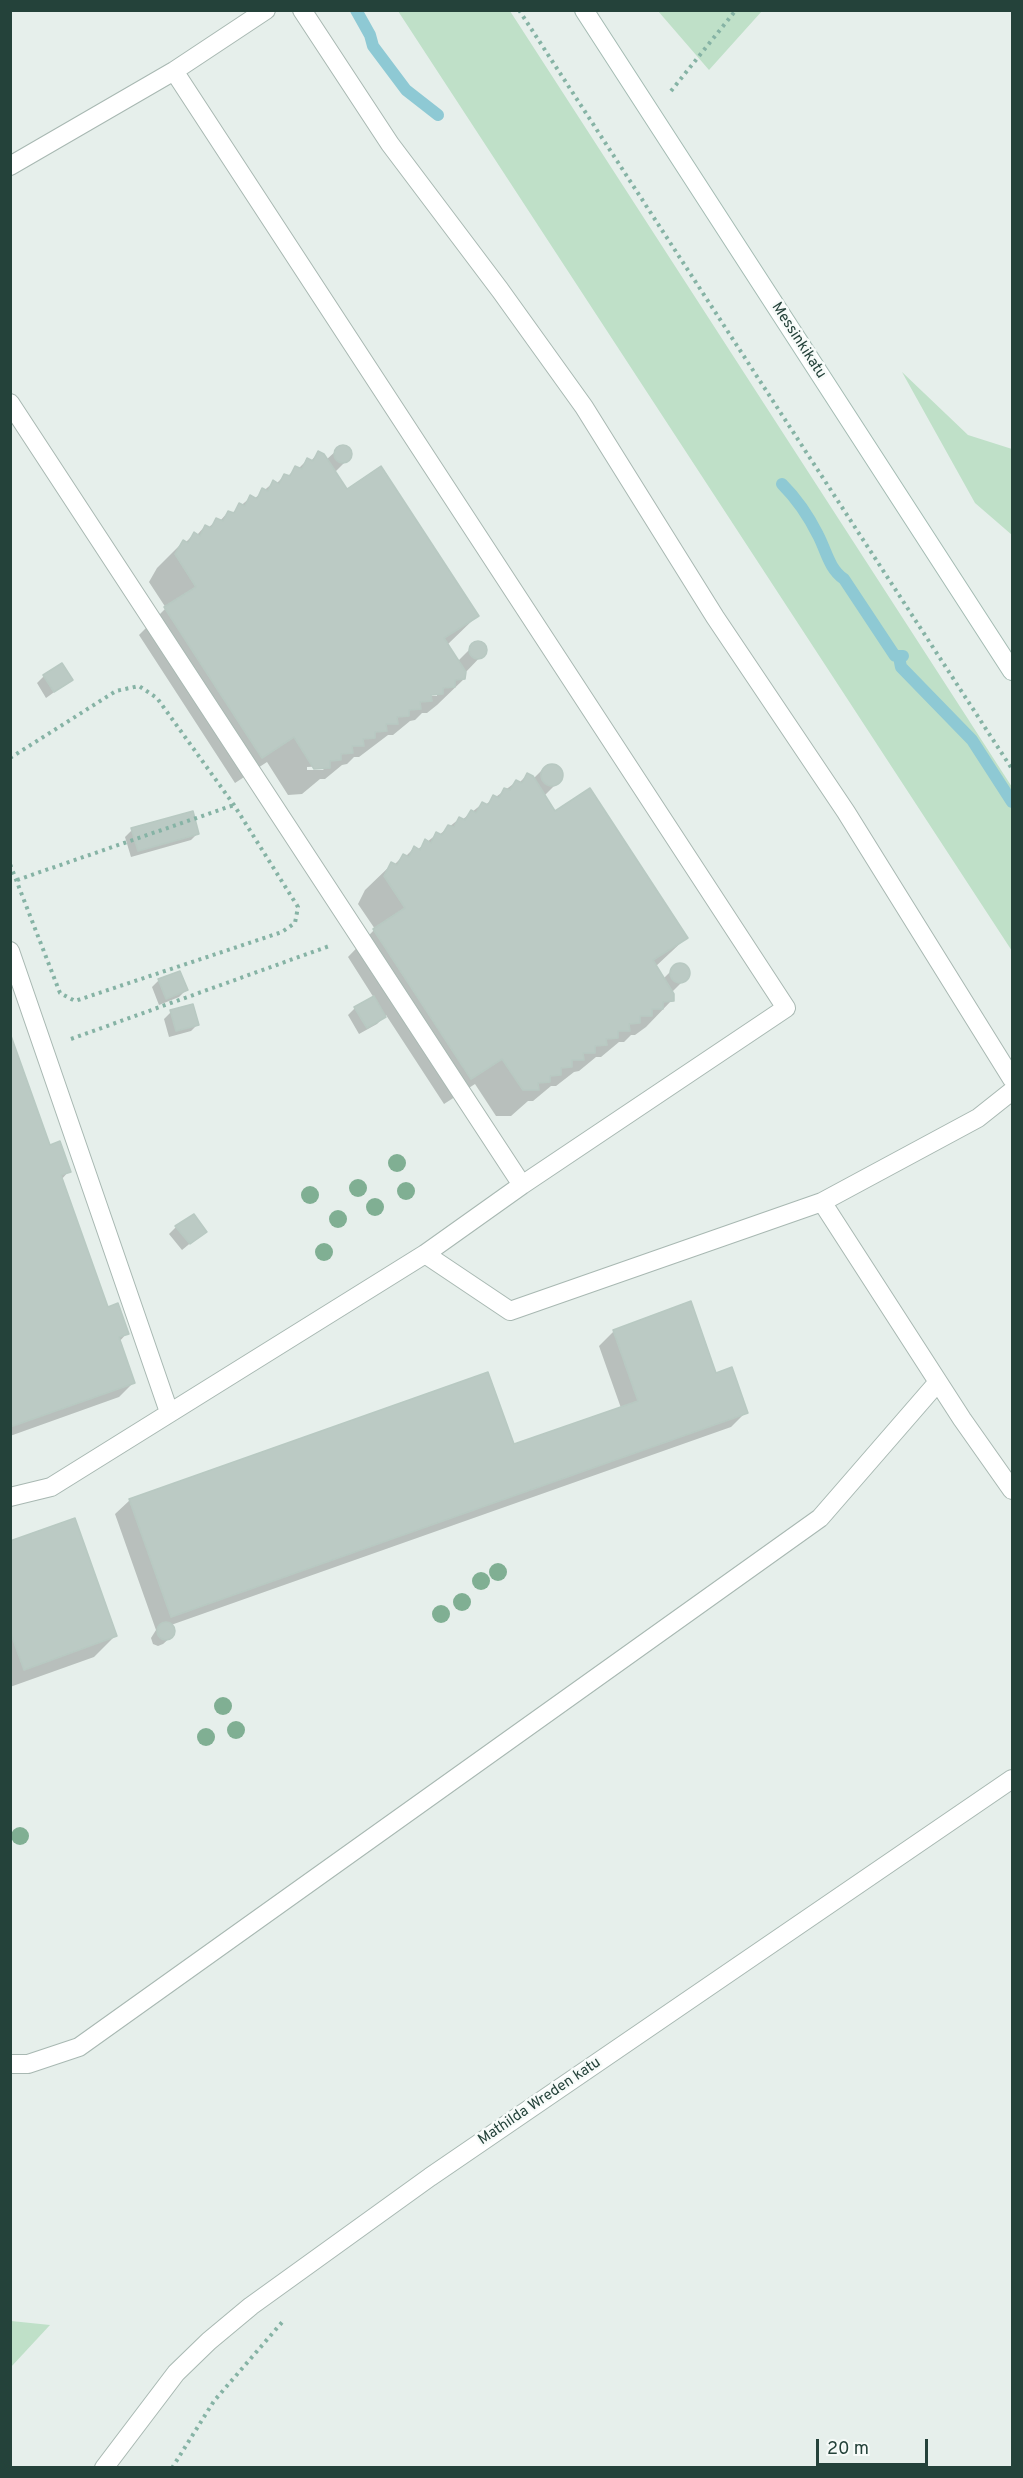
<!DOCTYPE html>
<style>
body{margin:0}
#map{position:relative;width:1023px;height:2478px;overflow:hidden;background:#e6efeb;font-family:Overpass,sans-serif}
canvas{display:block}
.frame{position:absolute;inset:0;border:12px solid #24423a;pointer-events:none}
.scale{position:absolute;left:816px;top:2439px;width:112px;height:27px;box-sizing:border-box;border:3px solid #24423a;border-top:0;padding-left:8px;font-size:18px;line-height:21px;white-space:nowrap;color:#24423a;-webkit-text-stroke:4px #f7fbf9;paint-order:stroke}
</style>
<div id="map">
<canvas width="1023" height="2478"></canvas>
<div class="frame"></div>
<div class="scale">20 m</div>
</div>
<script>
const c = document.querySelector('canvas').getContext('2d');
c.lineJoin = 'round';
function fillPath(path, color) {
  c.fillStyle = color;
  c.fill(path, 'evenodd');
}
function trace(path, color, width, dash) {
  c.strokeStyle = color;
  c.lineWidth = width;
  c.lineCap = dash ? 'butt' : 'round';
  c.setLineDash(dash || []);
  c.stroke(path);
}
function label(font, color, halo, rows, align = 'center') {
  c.font = font + ' Overpass,sans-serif';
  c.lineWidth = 5;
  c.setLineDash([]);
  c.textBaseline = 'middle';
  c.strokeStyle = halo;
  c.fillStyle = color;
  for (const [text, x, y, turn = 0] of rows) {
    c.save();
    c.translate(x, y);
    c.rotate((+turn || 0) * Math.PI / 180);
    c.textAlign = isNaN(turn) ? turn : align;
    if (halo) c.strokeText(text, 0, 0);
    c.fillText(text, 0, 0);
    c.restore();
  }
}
fillPath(new Path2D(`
 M398 11H510L1012 787V951Z
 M658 11H762L709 70Z
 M902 372 968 435 1012 449V535L975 503Z
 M11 2321 50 2325 11 2367 10 2321Z`), '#bfe0c8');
fillPath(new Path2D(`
 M343 447 350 453 349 458 334 473 346 491 477 616 447 645 457 662 476 643H481L485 647V652L464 674V679L437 705 427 713H422L415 720 410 721 393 735H388L359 757H354L347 764 342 765 325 779H320L302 794 288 795 267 762 235 783 139 635 166 608 149 582 157 568 183 542 185 543 194 534 197 535 205 526 208 528 217 520 220 521 228 512 231 514 251 497 254 499 274 482 276 484 285 475 287 477 296 468 298 469 307 460 310 462 318 453 326 460 337 450ZM437 693V696H424ZM326 766 323 770H307V767Z
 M44 676 71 680 46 698 37 683Z
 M552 765 558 768 561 775 558 782 544 796 555 813 686 938 655 967 663 979 677 965H683L688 970V976L672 992V1000L646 1027 635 1035H631L624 1042H619L601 1057H596L579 1071 574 1072 556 1086H551L533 1101H528L511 1116H496L475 1084 444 1104 386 1015 377 1024 359 1034 348 1015 355 1008 374 998 348 957 375 929 358 904 365 890 392 864 394 865 403 856 405 857 414 848 417 850 437 834 439 835 459 819 462 820 482 804 485 805 516 782 519 783 527 775 533 779 545 767Z
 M132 830 198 833 191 840 131 857 125 837Z
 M159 980 186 990 179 997 159 1005 152 987Z
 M171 1012 198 1024 191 1031 169 1037 164 1019Z
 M10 1038 49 1147 69 1171 61 1180 107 1309 127 1333 119 1342 133 1383 119 1397 10 1436Z
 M176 1227 205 1231 182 1250 169 1234Z
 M614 1331 715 1374 746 1412 731 1427 171 1625 173 1631 171 1637 163 1644 158 1646 153 1644 151 1638 156 1630 115 1514 130 1500 514 1446 621 1408 599 1346Z
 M10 1543 115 1636 94 1657 10 1687Z`), '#0003');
trace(new Path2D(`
 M356 10 370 35 373 46 406 90 438 115
 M782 484C797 499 808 515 818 535 826 550 829 569 844 579L895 656H903
 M899 657 901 667 972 740 1012 802`), '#8ec9d4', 12);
const building = new Path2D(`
 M334 454a9 9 0 1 1 18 0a9 9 0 1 1-18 0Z
 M318 451 324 454 347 489 381 466 479 616 444 638 466 672 465 679 455 680V687L443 688V694L431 695 432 701 420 702 421 709 409 710V716L397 717 398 724H386L387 731 375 732V738L363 739 364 746H352L353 753 341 754V760L330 761V768L314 769 294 737 262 758 164 607 196 587 175 554 183 540 188 543 194 532 200 536 205 525 211 528 216 518 223 521 228 511 234 513 239 503 245 506 250 495 257 499 262 488 268 491 273 480 279 484 284 474 290 476 295 466 302 469 307 458 313 461Z
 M469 650a9 9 0 1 1 18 0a9 9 0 1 1-18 0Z
 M62 663 73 680 54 692 43 675Z
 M541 775a11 11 0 1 1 22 0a11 11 0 1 1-22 0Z
 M527 773 533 776 555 811 590 788 688 938 653 960 674 994V1001L663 1002V1009H652V1016H640V1023L629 1024 630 1031H618V1038L606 1039 607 1045 595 1046V1053H583L584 1060H572V1067L561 1068V1075L550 1076V1082L538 1083 539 1090H523L502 1059 471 1079 373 929 405 908 384 876 391 862 397 865 403 854 409 857 414 846 420 850 425 839 431 843 436 832 442 835 448 825 454 827 459 817 465 820 471 810 476 813 482 802 488 805 493 795 499 798 504 788 510 790 516 780 522 783Z
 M193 811 199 834 138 851 131 828Z
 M670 973a10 10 0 1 1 20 0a10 10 0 1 1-20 0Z
 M180 971 188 990 166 999 158 979Z
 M374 996 386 1017 367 1028 354 1007Z
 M193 1004 199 1025 176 1031 170 1010Z
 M10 1033 50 1145 60 1141 71 1172 61 1175 108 1307 118 1303 129 1334 119 1337 135 1383 10 1427Z
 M194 1214 207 1232 190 1244 175 1226Z
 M691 1301 716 1373 732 1367 748 1413 171 1617 129 1499 488 1372 514 1444 638 1401 613 1330Z
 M75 1518 117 1636 24 1670 10 1631V1541Z
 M157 1631a9 9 0 1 1 18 0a9 9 0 1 1-18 0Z`);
fillPath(building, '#bbcac4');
trace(building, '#b8c9c2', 1.5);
const lane = new Path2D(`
 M302 10 390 144 500 290 584 407 715 617 846 812 1012 1079
 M174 71 786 1008 522 1185 425 1254 510 1311 822 1202 962 1419 1012 1490
 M10 166 174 71 266 10
 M10 403 522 1185
 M10 951 169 1412
 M822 1202 978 1118 1012 1091
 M10 1497 51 1487 425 1254
 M10 2064H28L79 2047 820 1518 938 1382`);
const street = new Path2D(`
 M104 2468 176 2373 209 2341 251 2306 430 2177 1012 1779`);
const secondary = new Path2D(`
 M584 10 1012 671`);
trace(lane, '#a8b8b2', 20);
trace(street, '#a8b8b2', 20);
trace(secondary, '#a4bbb3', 20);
trace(new Path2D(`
 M519 10 1012 769
 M671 91 736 10
 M10 758 116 691 139 686 157 698 234 805 298 907 295 923 282 932 75 1001 60 993 10 864
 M17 880 234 805
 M71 1039 332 945
 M172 2468 214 2401 284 2320`), '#86b3a5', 4, [3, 4.5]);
trace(lane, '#fff', 18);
trace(street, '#fff', 18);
trace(secondary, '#fff', 18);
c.fillStyle = '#80af93';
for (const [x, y] of [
 [397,1163],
 [358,1188],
 [406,1191],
 [310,1195],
 [375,1207],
 [338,1219],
 [324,1252],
 [498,1572],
 [481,1581],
 [462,1602],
 [441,1614],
 [223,1706],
 [236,1730],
 [206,1737],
 [20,1836]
]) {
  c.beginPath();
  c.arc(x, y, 9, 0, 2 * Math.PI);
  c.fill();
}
label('15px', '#24423a', '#f7fbf9', [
 ["Messinkikatu",798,341,57],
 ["Mathilda Wreden katu",540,2102,-34]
]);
</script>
